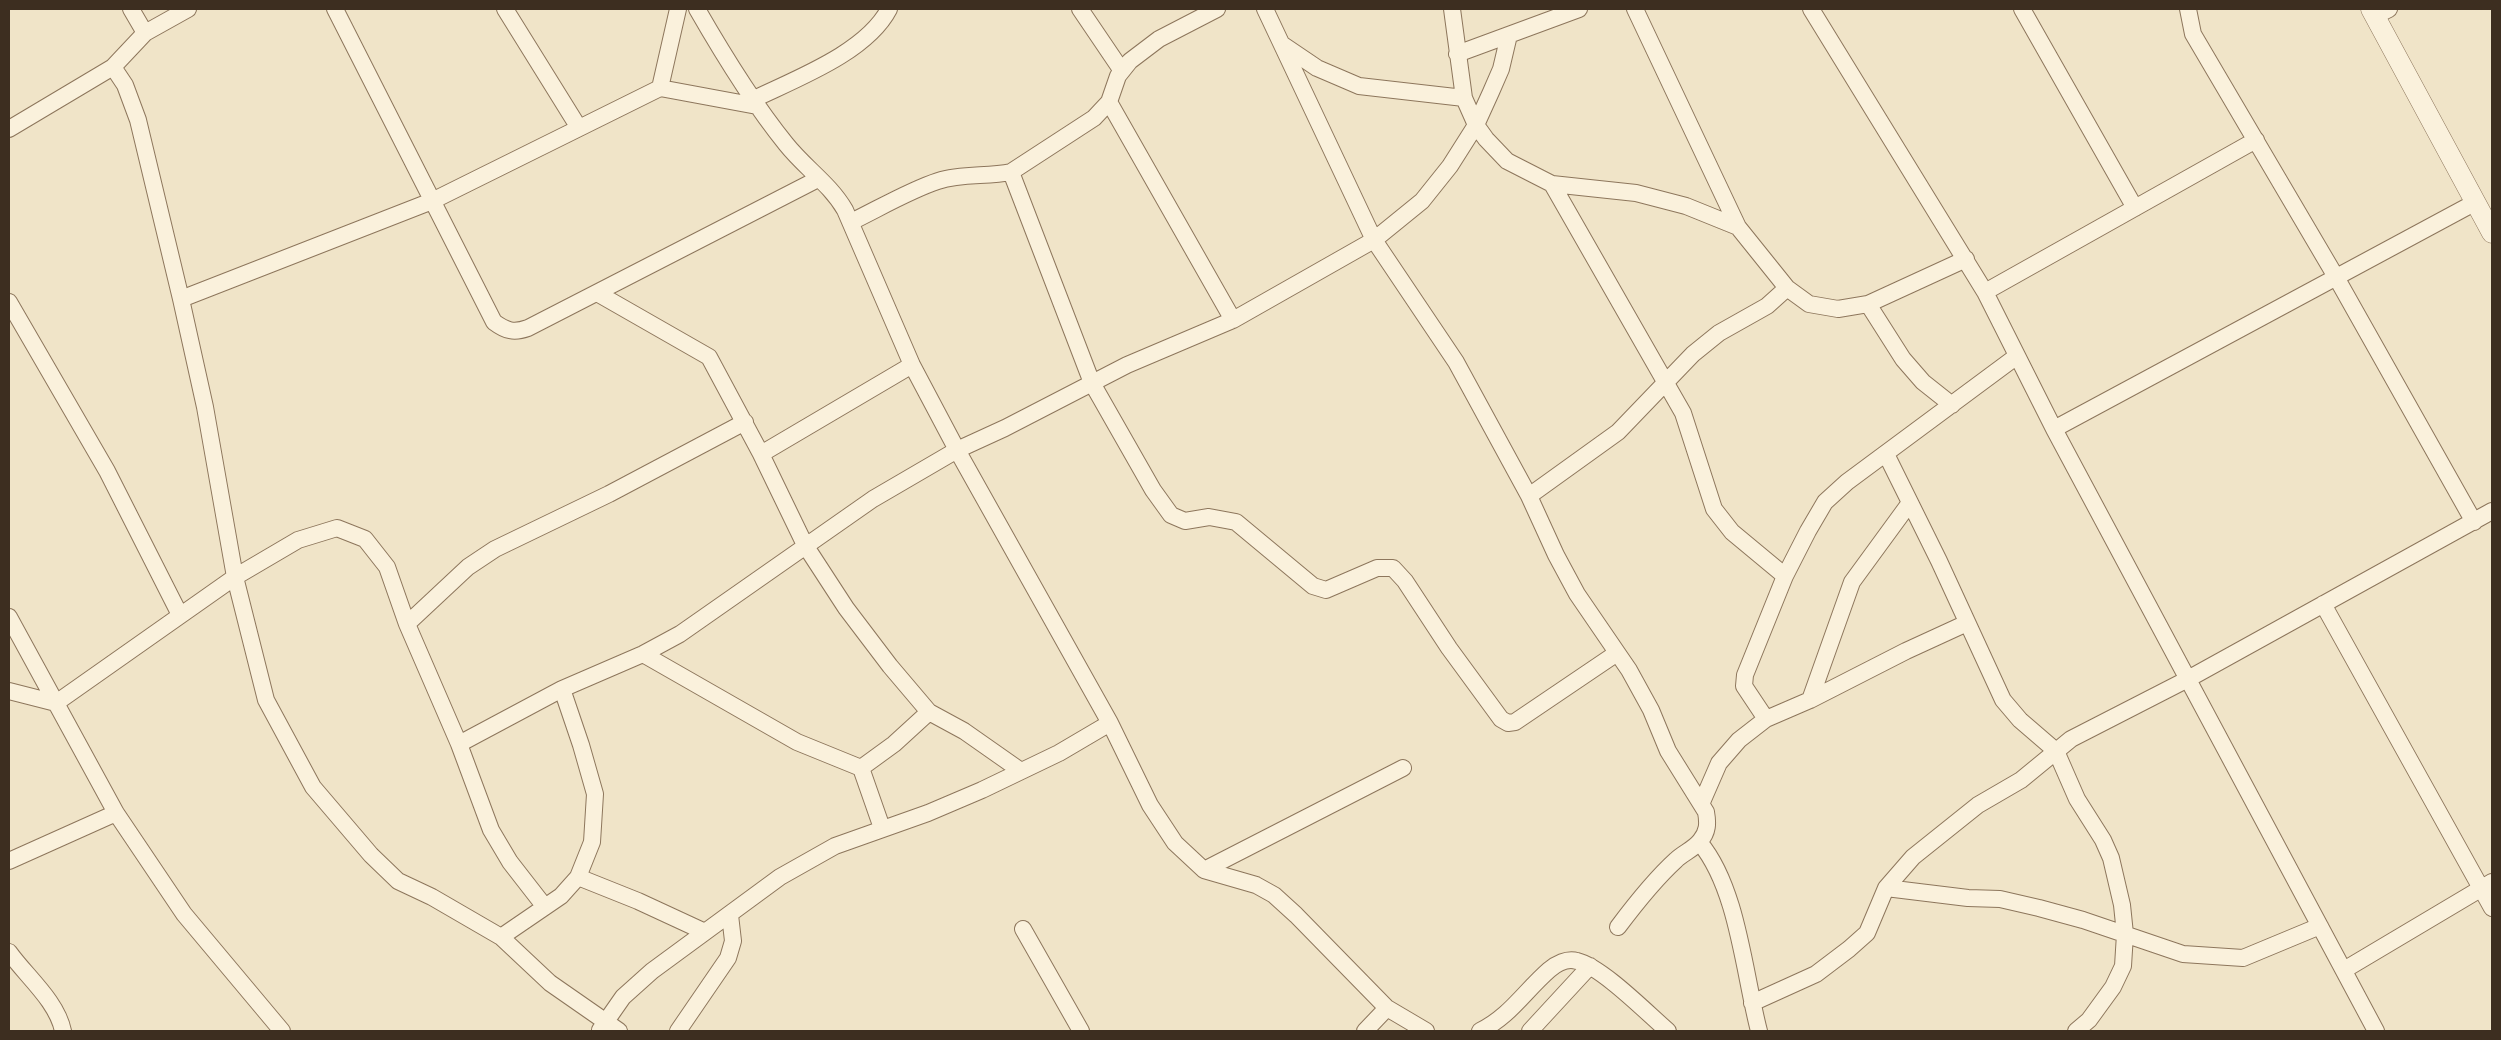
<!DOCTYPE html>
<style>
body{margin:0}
#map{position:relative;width:2501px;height:1040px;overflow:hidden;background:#f0e4c8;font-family:"IBM Plex Serif",serif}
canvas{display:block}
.frame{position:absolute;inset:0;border:10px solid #3d2e20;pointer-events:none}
</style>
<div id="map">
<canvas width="2501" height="1040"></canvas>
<div class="frame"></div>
</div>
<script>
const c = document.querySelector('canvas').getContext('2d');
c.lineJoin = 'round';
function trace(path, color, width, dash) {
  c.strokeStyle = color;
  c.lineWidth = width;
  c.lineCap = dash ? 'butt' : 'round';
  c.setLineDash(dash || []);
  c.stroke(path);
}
const minor = new Path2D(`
 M131 9 145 33
 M335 9 494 322C506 331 514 333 528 328L818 179
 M505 9 579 128
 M697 9C724 56 752 102 786 144 805 168 830 184 845 210L912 365 957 450 1110 723 1150 805 1175 843 1204 870 1256 885 1274 895 1296 915 1387 1008 1426 1031
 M1080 9 1122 71
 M1265 9 1374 240 1456 362 1529 496 1556 555 1577 594 1629 670 1651 710 1668 751 1706 812C1708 823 1708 832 1700 841 1694 849 1683 853 1676 860 1654 880 1636 903 1618 927
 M1452 9 1464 98 1476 125 1486 139 1507 161 1552 184 1636 193 1686 206 1738 227 1787 288 1809 304 1838 309 1868 304 1966 259
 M1635 9 1738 227
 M1811 9 1985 292 2054 429 2376 1031
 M2022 9 2135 208
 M2188 9 2193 34 2336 277 2474 522
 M2375 16 2389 9
 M1283 45 1317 68 1359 86 1464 98
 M1457 54 1579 9
 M113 67 125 85 138 120 181 299 205 407 235 577 266 700 313 787 371 855 398 881 432 897 501 937 550 983 619 1031
 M660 88 678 9
 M752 100C795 79 866 53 889 9
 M1109 102 1233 320
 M9 129 113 67 145 33 188 9
 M1011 172 1092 383 1153 490 1171 515 1185 521 1209 517 1236 522 1313 586 1326 590 1377 568H1393L1405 581 1449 648 1501 719 1508 723 1515 722 1617 653
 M1552 184 1683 413 1714 509 1732 532 1785 576
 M851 222C878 209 910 190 938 181 962 173 987 177 1011 172L1094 118 1109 102 1118 76 1130 61 1159 39 1217 9
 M1985 292 2256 140
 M597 293 709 357 761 454 805 545 846 608 890 666 929 712 964 731 1021 771
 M181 299 432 201 660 88 757 106
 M9 302 107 471 180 615
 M1868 304 1903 359 1923 382 1952 405
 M2054 429 2476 202
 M761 454 912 365
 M1886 454 1939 561 2003 700 2020 720 2056 751 2077 799 2103 840 2111 858 2122 905 2125 934 2123 966 2113 987 2089 1020 2076 1031
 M1529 496 1618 432 1693 354 1719 333 1767 306 1787 288
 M2323 604 2492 908
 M9 617 116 813 184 914 282 1031
 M407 624 468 567 495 549 609 494 745 422
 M643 654 797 742 861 768 882 828
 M9 691 56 703 235 577 298 540 337 528 365 539 387 567 407 624 459 744 491 830 510 862 545 907
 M1810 700 1852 582 1909 504
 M1766 719 1744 686 1745 675 1785 576 1808 531 1825 502 1847 482 2017 356
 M459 744 562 689 643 654 680 634 873 499 957 450 1005 428 1127 365 1233 320 1374 240 1422 201 1450 166 1476 125 1491 92 1501 69 1509 35
 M861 768 894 744 929 712
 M1702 802 1719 763 1739 740 1766 719 1810 700 1906 651 1967 623
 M1700 843C1738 889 1744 974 1759 1031
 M9 861 116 813
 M1204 870 1403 768
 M578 877 638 901 705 932
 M1886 888 1968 898 2000 899 2039 908 2083 920 2183 954 2243 958 2320 926
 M1023 929 1081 1031
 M501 937 561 896 578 877 592 842 595 794 581 745 562 689
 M9 952C26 976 57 1001 63 1031
 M2344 970 2492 882
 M1752 1003 1816 974 1849 949 1867 933 1886 888 1913 857 1978 805 2021 780 2071 739 2188 679 2492 511
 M600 1030 623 997 652 971 780 877 835 846 928 813 982 790 1059 753 1110 723
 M678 1031 728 958 733 941 730 915
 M1365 1031 1387 1008
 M1480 1031C1510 1016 1524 992 1549 970 1556 964 1567 958 1577 961 1602 967 1647 1013 1668 1031
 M1530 1031 1590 966`);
const tertiary = new Path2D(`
 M2371 9 2492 233`);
trace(minor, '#8d765c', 18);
trace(tertiary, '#8d765c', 21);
trace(minor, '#faf1dc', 16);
trace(tertiary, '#faf1dc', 20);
</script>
